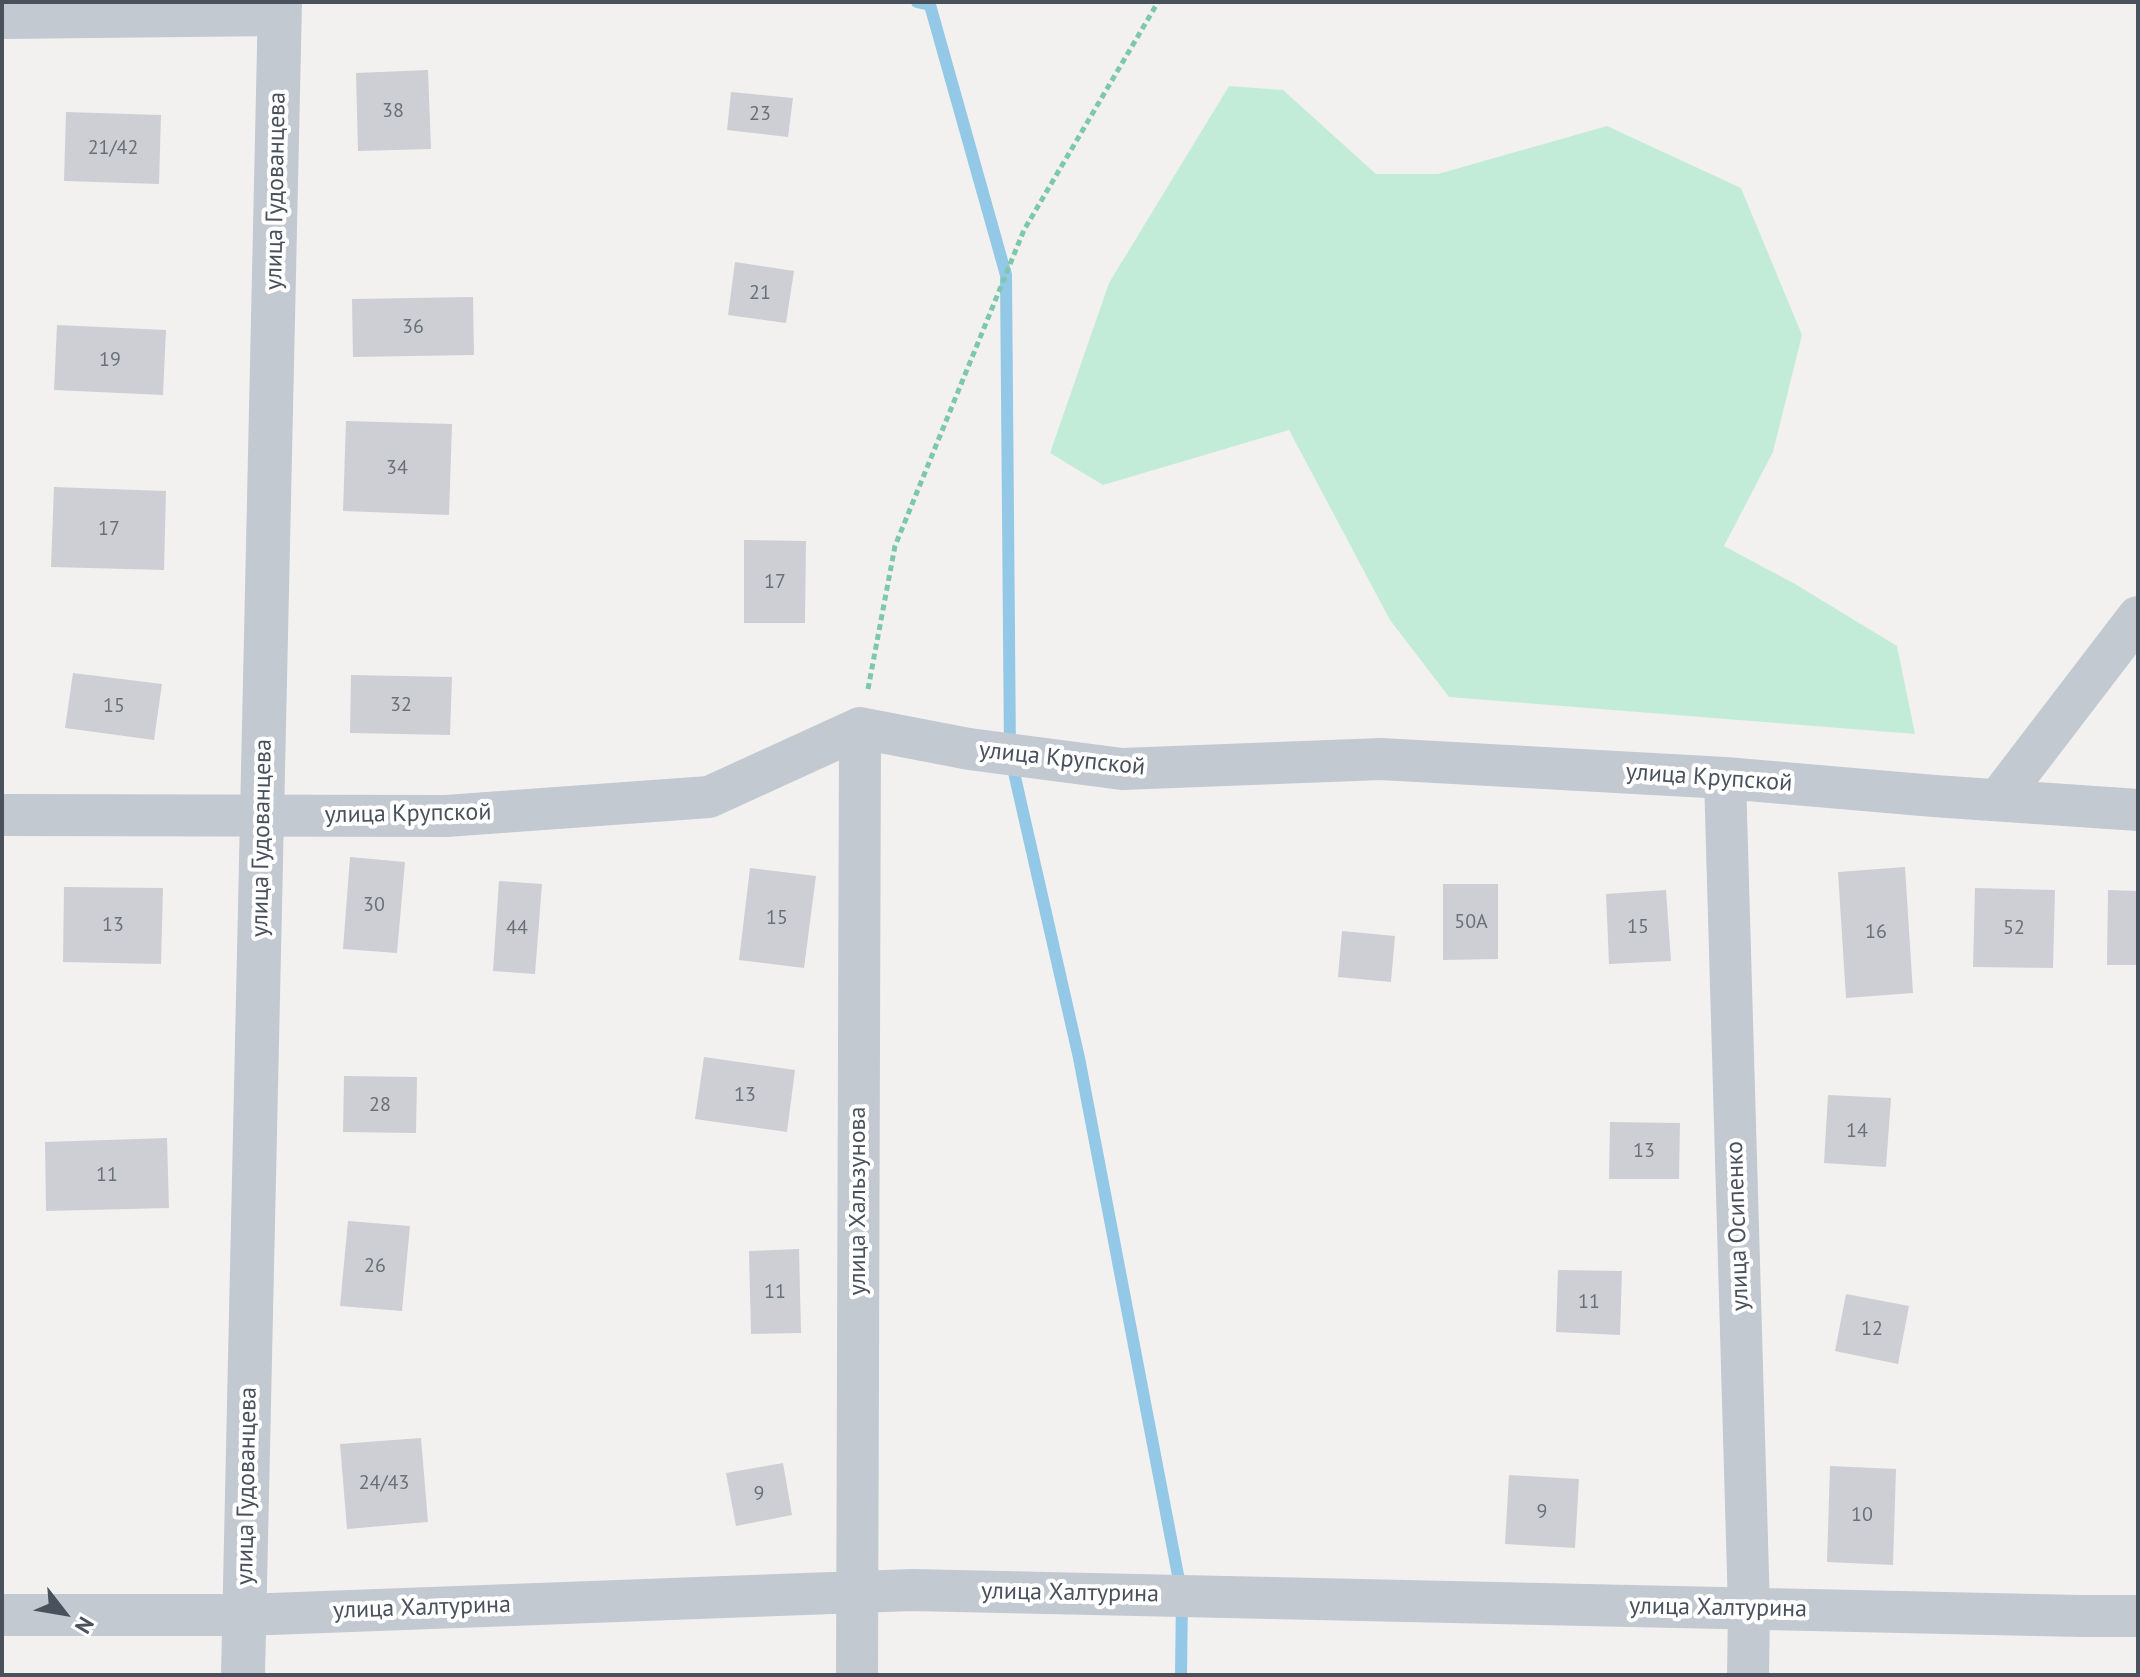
<!DOCTYPE html>
<meta charset="utf-8">
<style>
body{margin:0}
#map{position:relative;width:2140px;height:1677px;overflow:hidden;background:#f2f1f0;font-family:"PT Sans",sans-serif}
canvas{display:block}
.frame{position:absolute;inset:0;border:4px solid #49515c;pointer-events:none}
.north{position:absolute;left:24px;top:1573px;width:80px;height:80px;-webkit-text-stroke:6px #fff;paint-order:stroke;rotate:121deg;font-size:22px;font-weight:700;line-height:32px;text-align:center;color:#49515c}
.north::after{content:'';display:block;margin:auto;width:28px;height:36px;background:#49515c;clip-path:polygon(50% 0,100% 100%,50% 72%,0 100%)}
</style>
<div id="map">
<canvas width="2140" height="1677"></canvas>
<div class="frame"></div>
<div class="north">N</div>
</div>
<script>
const c = document.querySelector('canvas').getContext('2d');
c.lineJoin = 'round';
function fillPath(path, color) {
  c.fillStyle = color;
  c.fill(path, 'evenodd');
}
function trace(path, color, width, dash) {
  c.strokeStyle = color;
  c.lineWidth = width;
  c.lineCap = dash ? 'butt' : 'round';
  c.setLineDash(dash || []);
  c.stroke(path);
}
function label(font, color, halo, rows, align = 'center') {
  c.font = font + ' "PT Sans",sans-serif';
  c.lineWidth = 8;
  c.setLineDash([]);
  c.textBaseline = 'middle';
  c.strokeStyle = halo;
  c.fillStyle = color;
  for (const [text, x, y, turn = 0] of rows) {
    c.save();
    c.translate(x, y);
    c.rotate((+turn || 0) * Math.PI / 180);
    c.textAlign = isNaN(turn) ? turn : align;
    if (halo) c.strokeText(text, 0, 0);
    c.fillText(text, 0, 0);
    c.restore();
  }
}
fillPath(new Path2D(`
 M1229 86 1283 90 1376 174H1438L1607 126 1741 188 1802 335 1773 452 1724 546 1795 584 1897 646 1915 734 1449 697 1390 620 1289 430 1103 485 1050 453 1109 283Z`), '#c3ecd8');
trace(new Path2D(`
 M917 2 930 5 1006 275 1010 755 1079 1058 1182 1596 1181 1675`), '#93c9e6', 12);
fillPath(new Path2D(`
 M428 70 431 149 358 151 356 73Z
 M731 92 793 98 788 137 727 130Z
 M66 112 161 115 159 184 64 181Z
 M735 262 794 271 786 323 728 315Z
 M473 297 474 355 353 357 352 299Z
 M57 325 166 330 163 395 54 390Z
 M346 421 452 424 449 515 343 511Z
 M54 487 166 491 164 570 51 567Z
 M744 540 806 541 805 623H744Z
 M73 673 162 684 154 740 65 728Z
 M351 675 452 677 450 735 350 733Z
 M350 857 405 862 397 953 343 949Z
 M1905 867 1913 993 1846 998 1838 872Z
 M750 868 816 876 804 968 739 960Z
 M499 881 542 884 535 974 493 971Z
 M1443 884H1498V959L1443 960Z
 M64 887 163 888 161 964 63 962Z
 M1975 888 2055 890 2053 968 1973 967Z
 M1666 890 1671 961 1609 964 1606 894Z
 M2108 890 2138 891V965H2107Z
 M1342 931 1395 936 1391 982 1338 977Z
 M704 1057 795 1070 787 1132 695 1119Z
 M344 1076 417 1077 416 1133 343 1132Z
 M1828 1095 1891 1098 1886 1167 1824 1163Z
 M1610 1122 1680 1123 1679 1179H1609Z
 M167 1138 169 1208 46 1211 45 1142Z
 M348 1221 410 1226 402 1311 340 1306Z
 M799 1249 801 1333 751 1334 749 1251Z
 M1558 1270 1622 1271 1620 1335 1556 1332Z
 M1846 1294 1909 1306 1898 1364 1835 1351Z
 M421 1438 428 1522 347 1529 340 1444Z
 M783 1463 792 1515 736 1526 726 1473Z
 M1830 1466 1896 1469 1893 1565 1827 1562Z
 M1509 1475 1579 1479 1575 1548 1505 1544Z`), '#cecfd4');
trace(new Path2D(`
 M868 689 895 546 1024 230 1158 2`), '#7dc8ad', 5, [6, 4]);
trace(new Path2D(`
 M2 18 280 15
 M1725 778 1749 1609 1748 1675
 M1998 800 2138 617
 M2 815 446 816 709 797 860 728 969 749 1122 769 1381 759 1725 778 1934 796 2138 810
 M2 1615H244L912 1590 2080 1616H2138
 M857 1675 860 728`), '#c2c9d1', 42);
trace(new Path2D(`
 M243 1675 280 2`), '#c2c9d1', 44);
label('20px', '#6a707a', null, [
 ["38",393,111],
 ["23",760,114],
 ["21/42",113,148],
 ["21",760,293],
 ["36",413,327],
 ["19",110,360],
 ["34",397,468],
 ["17",109,529],
 ["17",775,582],
 ["32",401,705],
 ["15",114,706],
 ["30",374,905],
 ["15",777,918],
 ["50А",1471,922],
 ["13",113,925],
 ["15",1638,927],
 ["44",517,928],
 ["52",2014,928],
 ["16",1876,932],
 ["13",745,1095],
 ["28",380,1105],
 ["14",1857,1131],
 ["13",1644,1151],
 ["11",107,1175],
 ["26",375,1266],
 ["11",775,1292],
 ["11",1589,1302],
 ["12",1872,1329],
 ["24/43",384,1483],
 ["9",759,1494],
 ["9",1542,1512],
 ["10",1862,1515]
]);
label('24px', '#49515c', '#fff', [
 ["улица Гудованцева",276,191,-89],
 ["улица Крупской",1062,759,6],
 ["улица Крупской",1709,778,4],
 ["улица Крупской",408,814,-1],
 ["улица Гудованцева",262,838,-89],
 ["улица Хальзунова",858,1201,-90],
 ["улица Осипенко",1738,1226,-92],
 ["улица Гудованцева",247,1486,-89],
 ["улица Халтурина",1070,1593,1],
 ["улица Халтурина",422,1608,-2],
 ["улица Халтурина",1718,1608,1]
]);
</script>
